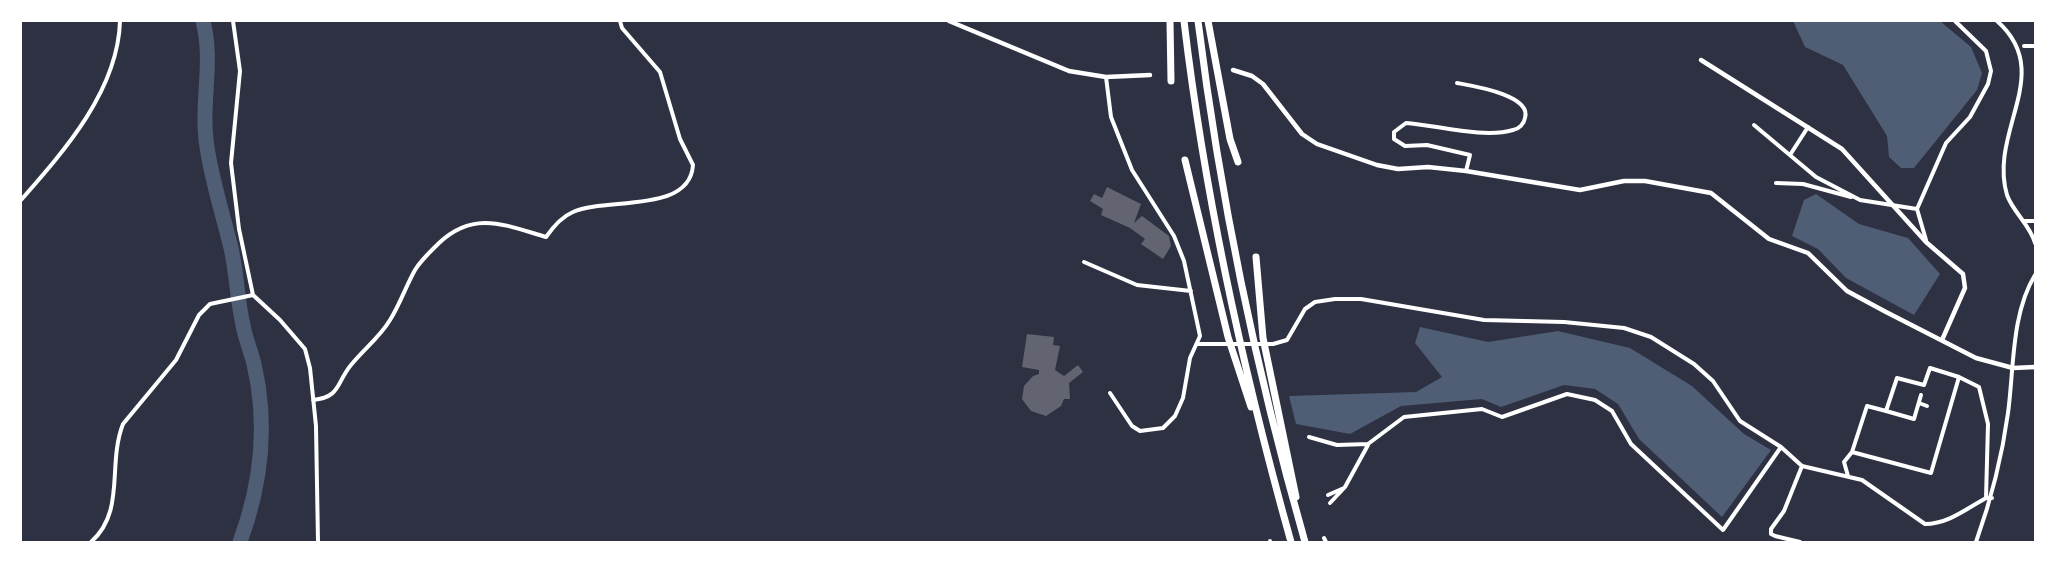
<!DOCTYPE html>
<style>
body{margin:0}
#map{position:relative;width:2056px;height:563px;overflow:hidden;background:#2d3142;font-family:Poppins,sans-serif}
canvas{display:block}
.frame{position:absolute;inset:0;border:22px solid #fff;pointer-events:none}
</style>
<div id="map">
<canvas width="2056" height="563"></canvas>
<div class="frame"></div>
</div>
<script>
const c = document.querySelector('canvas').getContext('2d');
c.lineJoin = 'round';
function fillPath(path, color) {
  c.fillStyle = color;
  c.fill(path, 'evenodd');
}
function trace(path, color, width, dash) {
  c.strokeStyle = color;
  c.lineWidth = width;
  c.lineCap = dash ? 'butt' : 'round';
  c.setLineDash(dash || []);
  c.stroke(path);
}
fillPath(new Path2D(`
 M1793 21H1940L1971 47 1982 73 1977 90 1914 168H1901L1889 157 1887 136 1843 65 1805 47Z
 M1816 194 1859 224 1908 238 1940 274 1914 315 1846 278 1818 249 1792 236 1804 200Z
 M1420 327 1488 342 1558 331 1630 348 1692 386 1744 434 1771 450 1722 517 1639 439 1618 404 1595 389 1564 385 1501 407 1482 399 1401 406 1350 434 1296 424 1289 396 1416 392 1442 377 1415 343Z`), '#4f5d75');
trace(new Path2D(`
 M203 21C214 63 200 104 207 147 212 181 223 215 231 248 237 274 237 300 243 325 245 338 251 351 254 364 268 424 261 485 240 542`), '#4f5d75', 15);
fillPath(new Path2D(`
 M1107 187 1141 204 1134 223 1142 216 1169 236 1171 246 1163 259 1141 244 1145 239 1130 228 1101 215 1103 209 1090 201 1094 194 1102 198Z
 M1027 334 1054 337 1053 345 1060 346 1055 370 1064 376 1078 365 1083 372 1069 383 1070 399H1064L1061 406 1046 416 1031 411 1022 399 1024 386 1033 376 1039 374V370L1022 367Z`), '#626471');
trace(new Path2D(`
 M233 21 240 71 231 163 239 229 253 295 280 320 305 349 310 368 316 426 318 542
 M1997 21C2056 73 1988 131 2007 195 2013 212 2030 225 2035 243
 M2024 46H2035
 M1106 77 1111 117 1132 170 1174 236 1184 261 1200 336 1190 358 1183 398 1175 416 1163 428 1140 431 1132 426 1110 393
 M1457 83C1473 86 1532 95 1525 118 1524 124 1519 129 1513 130 1484 139 1436 125 1406 123L1394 132V139L1405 146 1427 145 1470 155 1466 171
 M1754 125 1816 177 1860 200 1917 209 1946 143 1970 117 1988 84 1991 71 1986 51 1955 21
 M1790 155 1808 127
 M1776 183 1803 184 1851 197
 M21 200C65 150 118 90 120 21
 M1917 209 1926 240
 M2024 221H2035
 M1084 262 1137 285 1191 291
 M1197 344H1273L1287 340 1305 309 1315 302 1335 299H1361L1484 320 1564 322 1624 328 1651 337 1694 364 1713 381 1740 421 1781 447 1802 466 1862 480 1925 524C1948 524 1966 509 1986 498H1992
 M313 400C341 397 336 383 351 365 364 349 380 337 390 320 400 304 406 286 415 270 421 260 431 251 439 243 474 210 505 225 546 237 553 227 561 217 573 212 606 197 690 214 693 165L680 139 660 72 622 28 620 21
 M1919 403 1927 406
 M1886 411 1914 419 1921 395
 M1309 437 1337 445 1368 444 1404 417 1482 409 1502 417 1567 394 1595 400 1612 411 1631 444 1723 530 1781 447
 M1852 452 1867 406 1886 411 1897 378 1924 385 1930 368 1959 377 1979 387 1988 424 1986 498
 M1848 476 1844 462 1852 452 1931 473 1959 377
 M1328 495 1344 488
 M1330 503 1345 487 1368 445
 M1324 538 1326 542
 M91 542C126 511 107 465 123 424L176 360 199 315 210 304 253 295
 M1270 542V541
 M1800 542 1775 536 1771 534V529L1784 511 1802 466
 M1976 542C1991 500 2002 457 2008 413 2014 370 2011 314 2035 275`), '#fff', 4);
trace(new Path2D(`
 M949 21 1069 71 1106 77 1150 75
 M1701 60 1842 149 1926 242 1963 274 1965 288 1942 340
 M1233 70 1252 76 1263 84 1302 134 1317 144 1377 165 1398 169 1428 167 1466 171 1580 190 1624 181H1645L1711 193 1769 239 1808 253 1847 291 1886 312 1976 358 2013 368 2035 367`), '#fff', 4.5);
trace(new Path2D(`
 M1170 21 1171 81
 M1184 21C1205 198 1243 371 1291 542
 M1198 21C1220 197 1256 371 1305 542
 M1208 21 1230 139 1238 162
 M1185 160 1228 337 1251 407
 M1256 257 1263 338 1296 497`), '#fff', 7);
</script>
